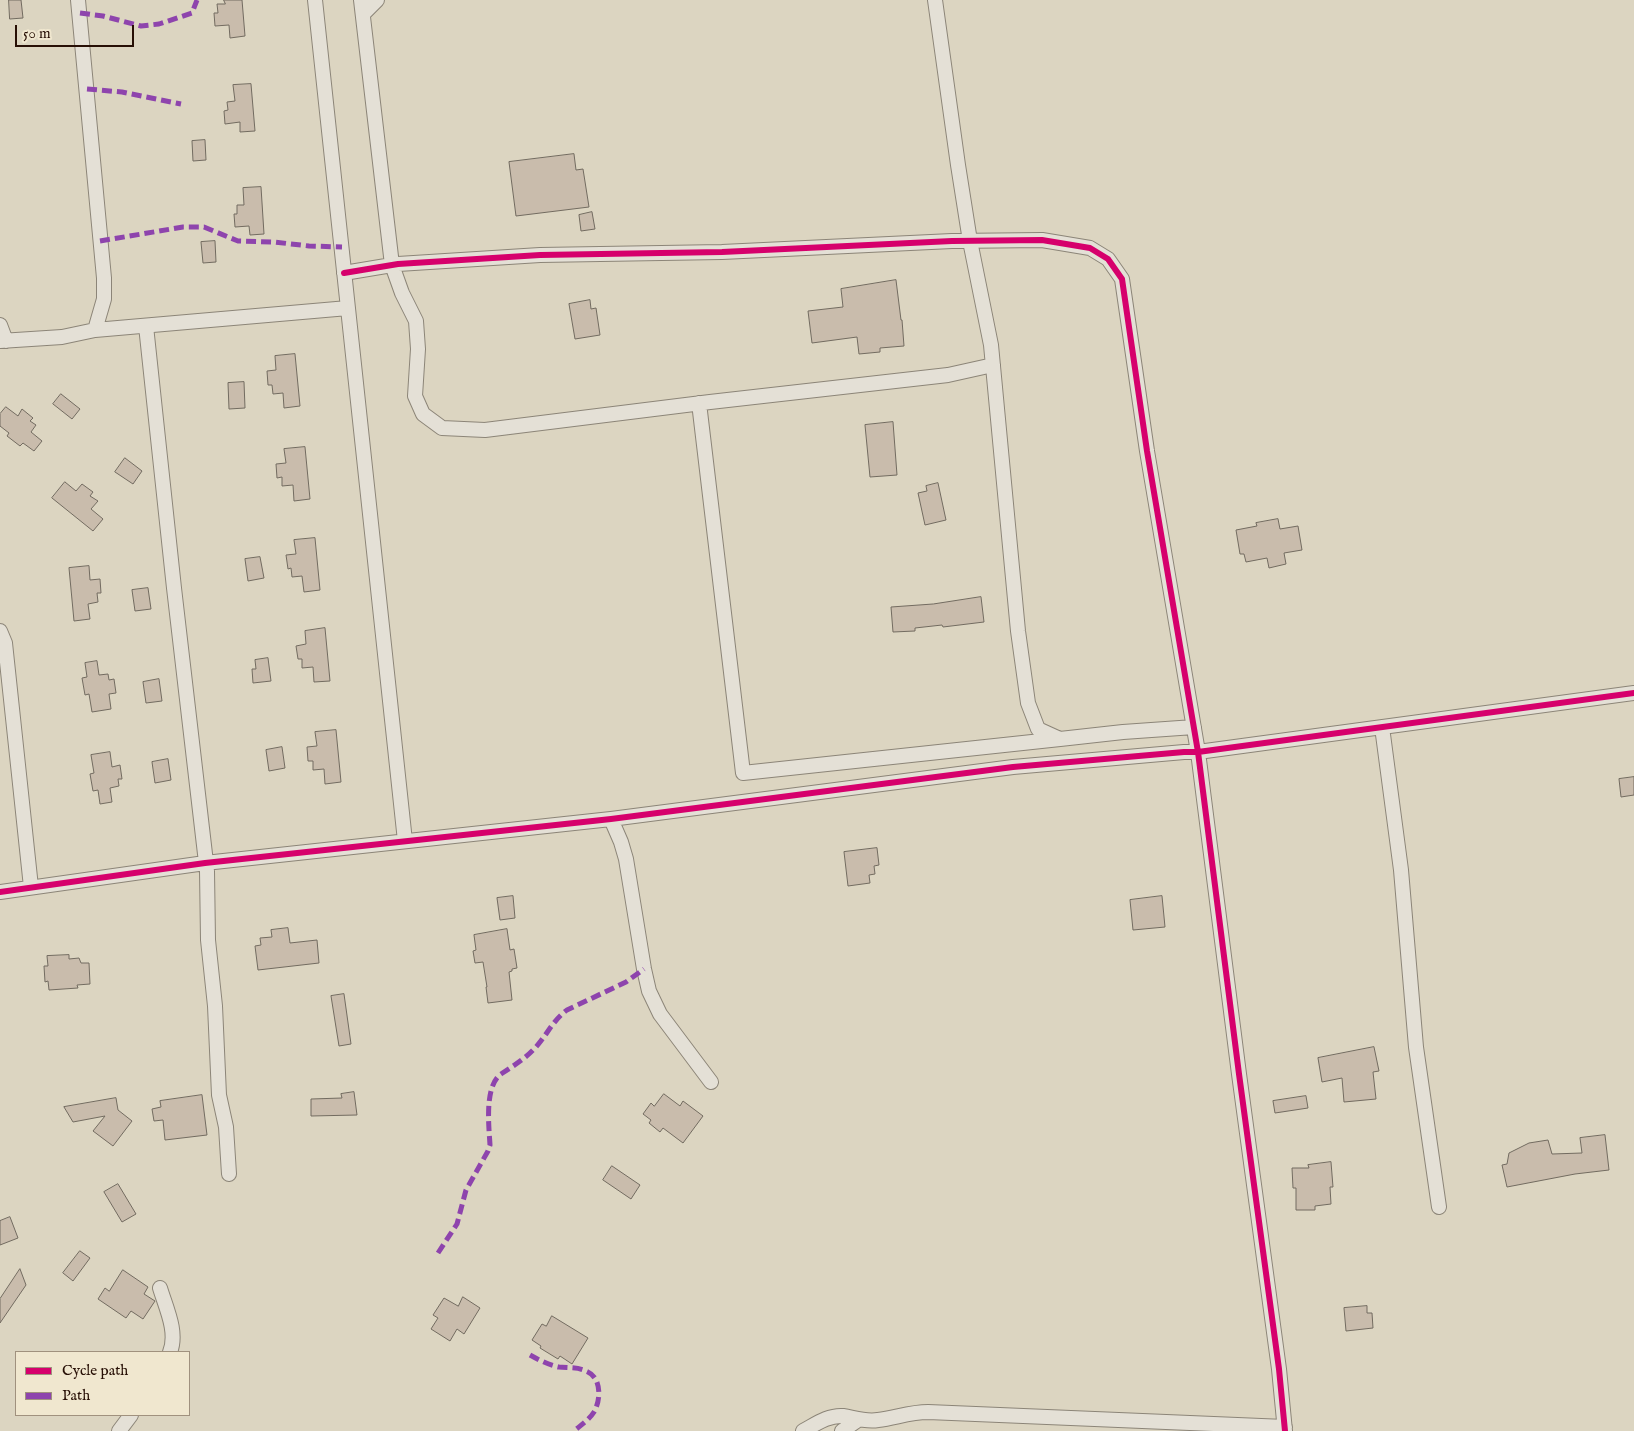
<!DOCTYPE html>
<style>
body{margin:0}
#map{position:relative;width:1634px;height:1431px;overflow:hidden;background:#dcd5c1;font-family:"IM FELL English",serif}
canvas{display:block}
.legend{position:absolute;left:15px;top:1351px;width:175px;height:65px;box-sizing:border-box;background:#f0e7cf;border:1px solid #a0917e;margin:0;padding:6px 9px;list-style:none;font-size:15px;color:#270f05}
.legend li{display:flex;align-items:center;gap:10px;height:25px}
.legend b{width:25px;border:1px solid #a0917e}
.scale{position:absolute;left:15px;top:25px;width:119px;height:22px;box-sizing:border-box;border:2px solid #270f05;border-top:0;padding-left:6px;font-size:15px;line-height:18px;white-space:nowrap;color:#270f05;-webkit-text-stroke:4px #f0e7cf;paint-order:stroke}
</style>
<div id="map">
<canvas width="1634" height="1431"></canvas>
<ul class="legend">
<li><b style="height:6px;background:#d6006c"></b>Cycle path</li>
<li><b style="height:6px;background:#8e44ad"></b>Path</li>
</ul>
<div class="scale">50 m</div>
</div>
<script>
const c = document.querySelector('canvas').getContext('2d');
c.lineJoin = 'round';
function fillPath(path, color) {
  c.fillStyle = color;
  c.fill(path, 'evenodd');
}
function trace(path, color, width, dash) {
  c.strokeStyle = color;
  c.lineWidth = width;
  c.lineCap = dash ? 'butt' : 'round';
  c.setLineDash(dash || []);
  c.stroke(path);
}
const building = new Path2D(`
 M9 0H21L23 18 10 19Z
 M224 0H242L245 36 230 38 229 25 215 26 214 13H218L217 4H225Z
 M251 84 255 131 240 132V122L225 124 224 111 228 110 227 102 235 101 233 85Z
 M205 140 206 160 193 161 192 141Z
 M574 154 576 170 583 169 589 207 516 216 509 162Z
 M261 187 264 234 250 235 249 226 235 227 234 214H237V205H244L243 188Z
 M592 212 595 229 581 231 579 215Z
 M215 241 216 262 203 263 201 242Z
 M896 280 901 320H902L904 346 880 348V352L859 354 857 337 812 343 808 311 843 307 841 289Z
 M590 300 591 309 596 308 600 335 575 339 569 304Z
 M295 354 300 406 284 408 283 393 273 394 272 385H268L267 371 276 370 275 356Z
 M244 382 245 408 229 409 228 383Z
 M61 394 80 409 72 419 53 404Z
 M6 407 18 416 22 409 33 418 30 421 36 425 31 432 42 441 34 451 23 443 20 446 7 436 9 433 0 426V414Z
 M893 422 897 475 870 477 865 425Z
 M305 447 310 499 294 501 293 485 282 486V477L277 478 276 464 286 463 284 449Z
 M125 458 142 471 133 484 115 472Z
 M65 482 76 491 82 484 93 492 90 496 98 501 91 509 103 519 93 531 52 498Z
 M938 483 946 520 925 525 918 493 927 491 926 486Z
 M1278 519 1280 529 1298 526 1302 550 1284 553 1286 564 1269 568 1267 558 1246 562 1244 554H1240L1236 530 1257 526 1256 523Z
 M315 538 320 590 304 592 302 576 292 577 291 568 288 569 286 555 296 554 294 540Z
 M260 557 264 578 248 581 245 559Z
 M89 566 90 580 100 579 101 593H97L98 602 88 604 90 619 74 621 69 568Z
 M148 588 151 609 135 611 132 590Z
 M981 597 984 622 943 627 942 625 915 628V631L893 632 891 607 933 604Z
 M325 628 330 681 314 682 313 667 302 668V659H298L296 646 306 644 305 631Z
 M268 658 271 681 253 683 252 669H256L255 660Z
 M97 661 99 675 108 674 109 680 114 679 116 693 109 694 111 709 92 712 89 694 85 695 82 678 87 677 85 663Z
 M159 679 162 701 146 703 143 682Z
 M336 730 341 782 325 784 324 769 313 770V761H308L307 747 317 746 315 732Z
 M282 747 285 768 269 771 266 750Z
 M110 752 112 767 120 765 122 779H118L119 786 110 788 112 802 100 804 98 790 93 791 90 774 94 773 91 755Z
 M168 759 171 780 155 783 152 762Z
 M1634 777V795L1621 797 1619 779Z
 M877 848 879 865 874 866 875 874 869 875 870 883 848 886 844 852Z
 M513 896 515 918 500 920 497 898Z
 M1162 896 1165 927 1133 930 1130 900Z
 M288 928 290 943 317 940 319 963 258 970 255 946 261 945 260 938 272 937 271 930Z
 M507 929 510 950 514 949 517 968 512 969V971L509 972 512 1000 488 1003 486 987H487L483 962 475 963 473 951 476 950 474 935Z
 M69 955V959L79 958 81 963H89L90 984 77 985 78 988 49 990 48 981 45 982 44 966H48L47 956Z
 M344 994 351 1044 339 1046 331 996Z
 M1374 1047 1379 1071 1373 1072 1376 1099 1344 1102 1342 1078 1322 1082 1318 1058Z
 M354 1092 357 1115 311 1116V1099L342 1098 341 1094Z
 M664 1094 680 1106 683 1101 703 1116 683 1143 663 1128 660 1132 649 1123 651 1120 643 1114 651 1103 654 1106Z
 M202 1095 207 1135 165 1140 163 1120 154 1121 152 1109 161 1107 160 1101Z
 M1306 1096 1308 1108 1275 1113 1273 1101Z
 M116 1098 118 1110 132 1121 113 1146 93 1131 105 1116 73 1122 64 1107Z
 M1605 1135 1609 1170 1575 1174 1507 1187 1502 1165 1507 1164 1509 1153 1529 1143 1548 1140 1552 1154 1582 1153 1580 1138Z
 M1331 1162 1333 1187H1330L1331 1204 1315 1206V1210H1296V1188H1293L1292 1168H1309L1308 1165Z
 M612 1166 640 1185 631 1199 603 1180Z
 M118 1184 136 1214 122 1222 104 1192Z
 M10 1217 18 1238 0 1245V1221Z
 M80 1251 90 1258 73 1281 63 1273Z
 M20 1269 26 1285 0 1323V1299Z
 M123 1270 148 1287 144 1294 155 1301 143 1319 131 1311 126 1318 98 1299 105 1288 109 1291Z
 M463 1297 480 1308 464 1334 457 1329 450 1341 431 1329 438 1318 433 1315 444 1298 458 1306Z
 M1367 1306V1313H1372L1373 1328 1346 1331 1344 1308Z
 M552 1316 588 1338 572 1364 560 1356 558 1359 540 1348 541 1346 532 1340 542 1324 546 1326Z`);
fillPath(building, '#c9bcac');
trace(building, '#726b60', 1);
const street = new Path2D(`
 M78 0 104 278V299L95 330
 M315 0 405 841
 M361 0 392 265 402 293 416 321 418 349 415 396 423 414 442 428 485 430 710 402 948 375 993 365
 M935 0 958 165 970 241 991 345 1018 631 1028 703 1038 729 1060 739 1123 732 1194 727
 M363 14 377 0
 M344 273 398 264 540 255 722 252 952 241 1042 240 1090 248 1108 259 1122 279 1147 451 1198 752 1239 1074 1279 1369 1285 1431
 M0 325 6 341
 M146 326 174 588 207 871 208 940 215 1006 219 1095 226 1127 229 1174
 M0 341 62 337 95 330 348 308
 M699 403 743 773 1060 739
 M0 631 5 643 31 887
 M1382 727 1401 870 1416 1047 1439 1207
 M611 819 621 842 626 859 644 969 649 991 660 1014 711 1082
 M0 892 205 863 611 819 1013 767 1184 752H1198L1634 693
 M160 1288C166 1308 178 1332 170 1352
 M119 1431 131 1415
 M803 1431C816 1424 828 1415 843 1416 855 1418 865 1422 878 1420 895 1418 910 1412 928 1412L1285 1427
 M842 1431 858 1420`);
trace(street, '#8c8578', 16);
trace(street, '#e4e0d6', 14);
trace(new Path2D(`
 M80 13 103 16 141 26 159 24 192 13 197 0
 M87 89 122 92 181 104
 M100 241 183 227H204L238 241 274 242 309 246 342 247
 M438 1253 457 1224 466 1190 488 1151 490 1145C489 1127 484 1086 501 1074 513 1066 525 1059 535 1048 547 1035 553 1020 567 1010L626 982 644 969
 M530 1355C539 1360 549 1365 559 1367 568 1368 578 1367 586 1371 602 1377 601 1400 594 1412 589 1420 581 1425 574 1431`), '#8e44ad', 5, [10, 5]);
trace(new Path2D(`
 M344 273 398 264 540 255 722 252 952 241 1042 240 1090 248 1108 259 1122 279 1147 451 1198 752 1239 1074 1279 1369 1285 1431
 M0 892 205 863 611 819 1013 767 1184 752H1198L1634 693`), '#d6006c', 6);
</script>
